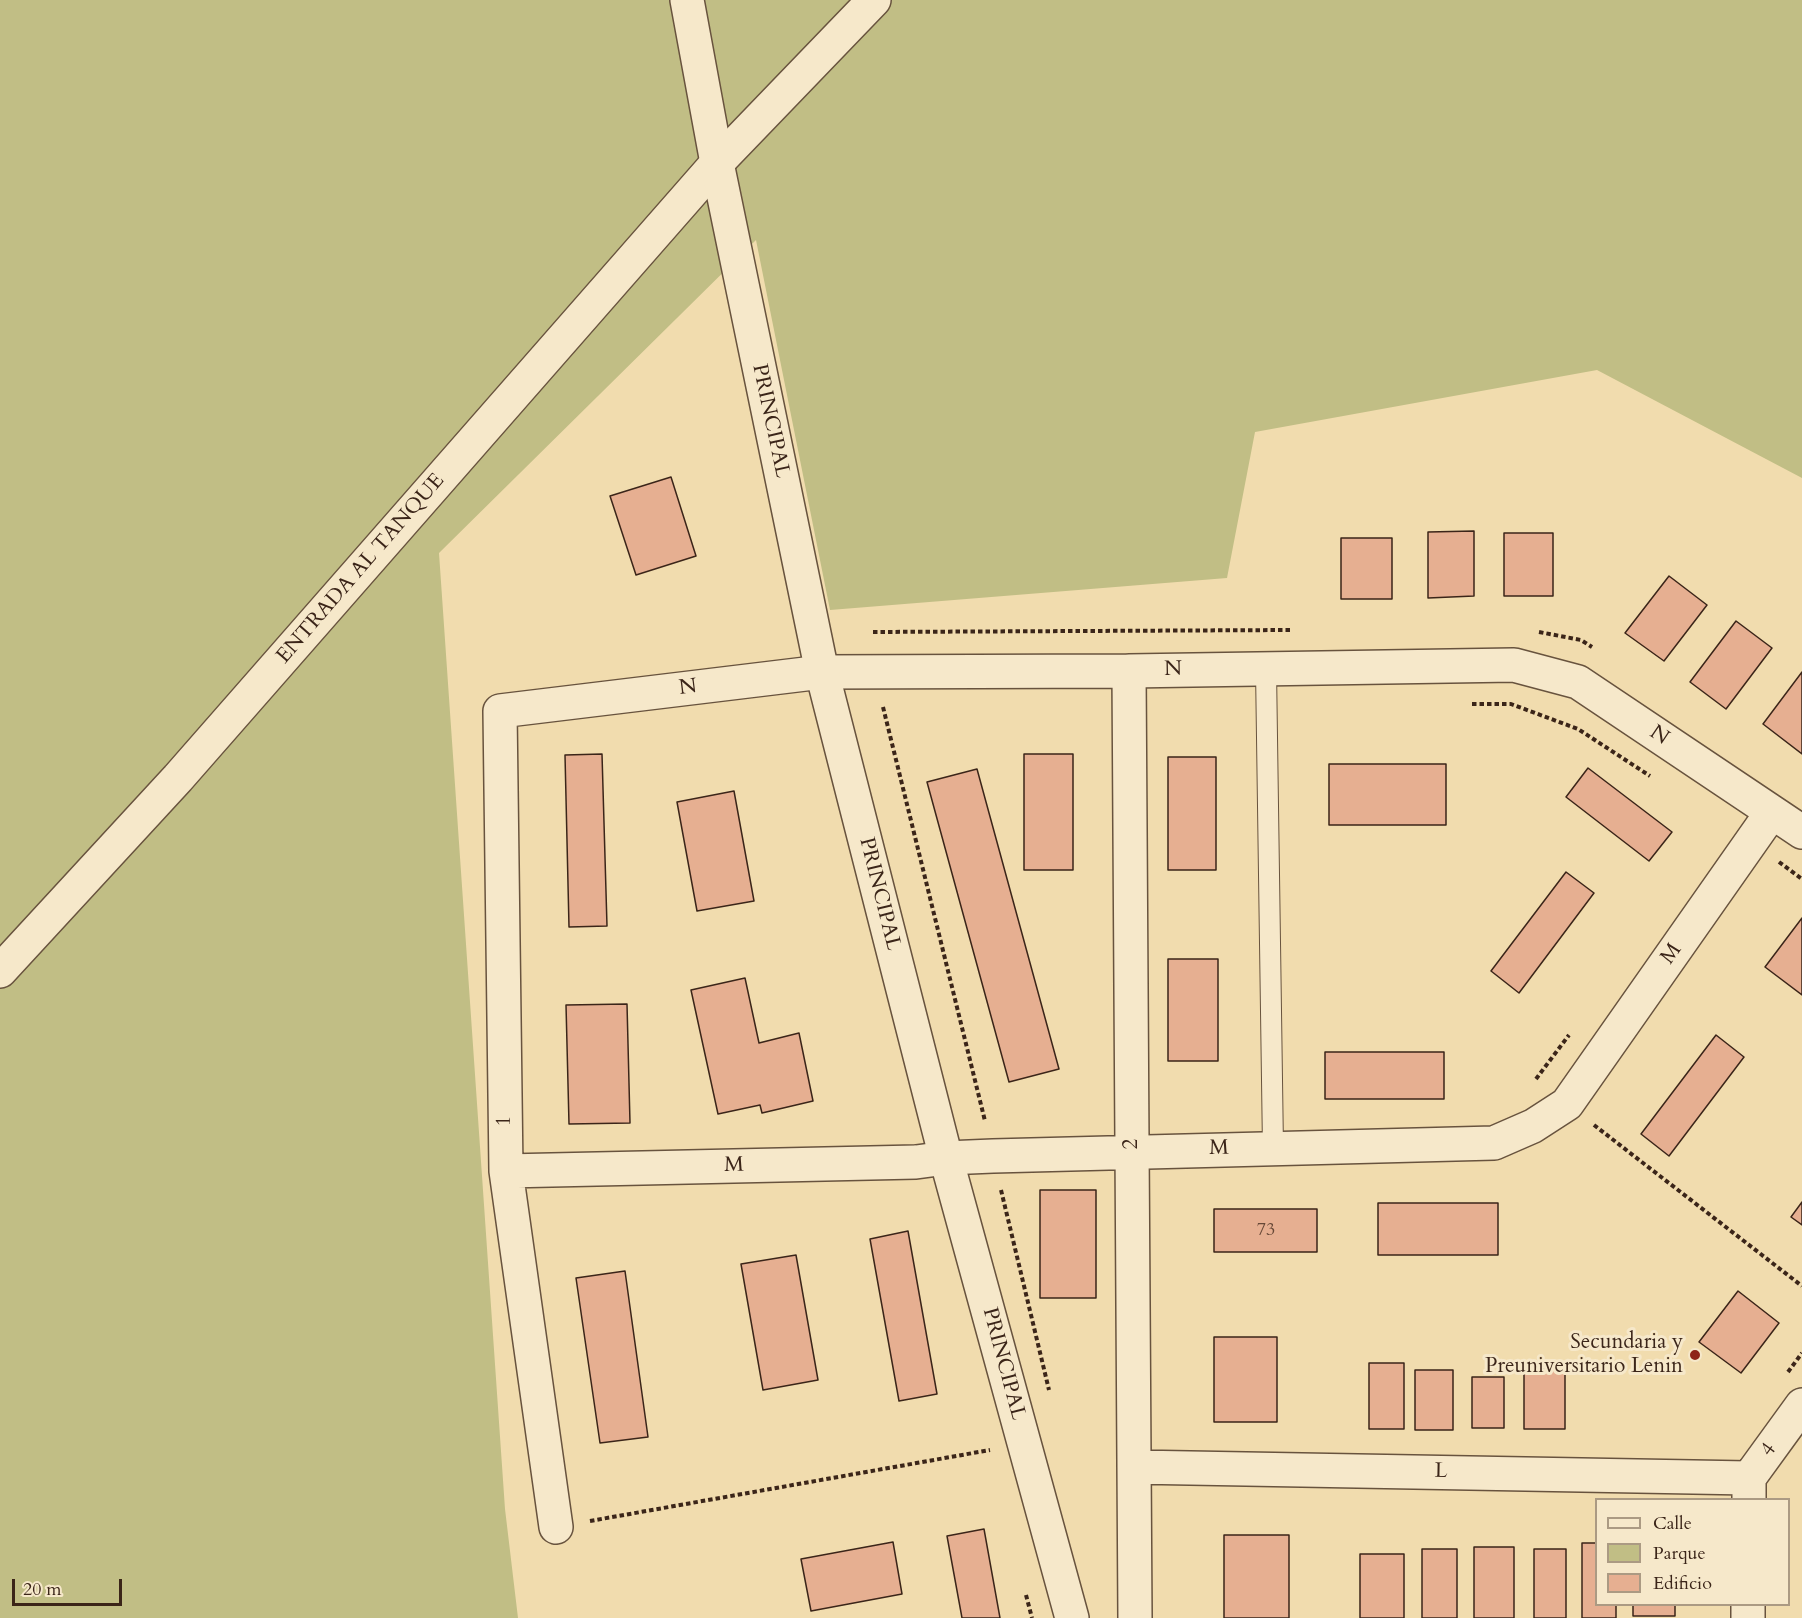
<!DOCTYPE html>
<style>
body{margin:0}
#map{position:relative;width:1802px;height:1618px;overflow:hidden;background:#f1dcae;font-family:Cardo,serif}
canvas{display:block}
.legend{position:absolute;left:1595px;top:1498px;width:195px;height:108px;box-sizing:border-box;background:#f6e8ca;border:2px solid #ab9a83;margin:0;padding:8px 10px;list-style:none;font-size:18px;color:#3b2519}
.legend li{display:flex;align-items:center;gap:12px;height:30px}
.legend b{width:30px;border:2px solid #ab9a83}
.scale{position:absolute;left:12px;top:1579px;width:110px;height:27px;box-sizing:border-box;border:3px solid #3b2519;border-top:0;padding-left:8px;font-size:18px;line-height:21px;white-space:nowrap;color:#3b2519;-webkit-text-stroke:4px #f6e8ca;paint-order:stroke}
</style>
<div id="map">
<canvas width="1802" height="1618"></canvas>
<ul class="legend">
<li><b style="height:8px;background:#f6e8ca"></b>Calle</li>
<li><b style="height:16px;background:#c1be85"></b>Parque</li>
<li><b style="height:16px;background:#e6af91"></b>Edificio</li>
</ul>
<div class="scale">20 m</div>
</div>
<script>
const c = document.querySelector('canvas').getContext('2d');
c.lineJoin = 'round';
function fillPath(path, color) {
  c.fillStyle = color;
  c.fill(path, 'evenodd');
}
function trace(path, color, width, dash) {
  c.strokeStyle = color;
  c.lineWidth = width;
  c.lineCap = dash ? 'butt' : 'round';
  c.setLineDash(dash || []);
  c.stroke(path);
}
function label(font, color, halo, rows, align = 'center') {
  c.font = font + ' Cardo,serif';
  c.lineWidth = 6;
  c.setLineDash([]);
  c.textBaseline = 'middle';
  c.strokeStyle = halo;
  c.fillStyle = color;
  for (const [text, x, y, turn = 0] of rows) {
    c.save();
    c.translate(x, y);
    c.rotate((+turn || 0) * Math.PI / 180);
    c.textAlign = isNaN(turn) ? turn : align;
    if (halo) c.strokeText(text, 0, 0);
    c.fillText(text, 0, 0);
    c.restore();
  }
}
fillPath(new Path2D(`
 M0 0H1802V478L1597 370 1255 432 1227 578 830 610 756 240 439 553 505 1509 518 1618H0Z`), '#c1be85');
const building = new Path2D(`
 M671 477 696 556 636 575 610 496Z
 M1474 531V596L1428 598V532Z
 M1504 533H1553V596H1504Z
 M1341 538H1392V599H1341Z
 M1669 576 1707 605 1664 661 1625 633Z
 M1736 621 1772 648 1726 709 1690 682Z
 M1802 672V754L1763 724Z
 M602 754 607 926 569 927 565 755Z
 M1024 754H1073V870H1024Z
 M1168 757H1216V870H1168Z
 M1329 764H1446V825H1329Z
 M1588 768 1672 832 1649 861 1566 797Z
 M977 769 1059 1069 1009 1082 927 782Z
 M734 791 754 901 697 911 677 802Z
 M1566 872 1594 893 1519 993 1491 971Z
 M1802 918V995L1765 967Z
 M1168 959H1218V1061H1168Z
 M745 978 759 1043 799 1033 813 1101 762 1113 760 1105 718 1114 691 990Z
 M627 1004 630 1123 569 1124 566 1005Z
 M1716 1035 1744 1057 1669 1156 1641 1134Z
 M1325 1052H1444V1099H1325Z
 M1040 1190H1096V1298H1040Z
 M1802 1202V1225L1791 1217Z
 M1378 1203H1498V1255H1378Z
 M1214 1209H1317V1252H1214Z
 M908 1231 937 1394 899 1401 870 1239Z
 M796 1255 818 1380 763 1390 741 1264Z
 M625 1271 648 1437 600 1443 576 1278Z
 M1738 1291 1779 1323 1741 1373 1699 1342Z
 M1214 1337H1277V1422H1214Z
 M1369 1363H1404V1429H1369Z
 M1524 1369H1565V1429H1524Z
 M1415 1370H1453V1430H1415Z
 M1472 1377H1504V1428H1472Z
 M984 1529 1000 1618H962L947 1536Z
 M1224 1535H1289V1618H1224Z
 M893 1542 902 1594 811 1611 801 1559Z
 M1582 1543H1596V1604H1616V1618H1582Z
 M1474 1547H1514V1618H1474Z
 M1422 1549H1457V1618H1422Z
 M1534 1549H1566V1618H1534Z
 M1360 1554H1404V1618H1360Z
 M1633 1604H1675V1616H1633Z`);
fillPath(building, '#e6af91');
trace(building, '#3b2519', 1.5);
const service = new Path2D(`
 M1266 669 1273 1148`);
const minor = new Path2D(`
 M1129 671 1135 1618
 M0 971 178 778 717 163 874 0
 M506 1171 916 1162 946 1158 993 1156 1494 1143 1533 1126 1567 1104 1772 812
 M1134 1467 1749 1478
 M1749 1500V1478L1802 1405
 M556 1527 506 1171 500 711 822 672 1129 671 1514 665 1578 682 1802 832
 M1748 1618V1604`);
const tertiary = new Path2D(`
 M687 0 717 163 822 672 946 1158 1072 1618`);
trace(service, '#68533e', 22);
trace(minor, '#68533e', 36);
trace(tertiary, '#68533e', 36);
trace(new Path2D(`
 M873 632 1292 630
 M1539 632 1581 640 1592 647
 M1472 704H1511L1578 729 1650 776
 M883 707 985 1121
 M1779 862 1802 879
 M1536 1079 1569 1035
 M1594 1125 1802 1286
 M1001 1190 1049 1390
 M1788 1372 1802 1353
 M590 1521 990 1450
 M1026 1595 1032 1618`), '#3b2519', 4, [4.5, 3]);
trace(service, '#f6e8ca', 20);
trace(minor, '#f6e8ca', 33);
trace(tertiary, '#f6e8ca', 33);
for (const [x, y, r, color] of [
 [1695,1355,6,"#8f2418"]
]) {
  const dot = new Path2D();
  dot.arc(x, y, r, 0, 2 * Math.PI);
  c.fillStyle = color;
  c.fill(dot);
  trace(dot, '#f6e8ca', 2);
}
label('18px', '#664837', null, [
 ["73",1266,1231]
]);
label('21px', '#3b2519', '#f6e8ca', [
 ["PRINCIPAL",770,421,78],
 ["ENTRADA AL TANQUE",361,569,-49],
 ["N",1173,670,-1],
 ["N",688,688,-7],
 ["N",1659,736,34],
 ["PRINCIPAL",879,894,76],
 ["M",1672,954,-55],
 ["1",505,1121,-91],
 ["2",1132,1144,-90],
 ["M",1219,1149,-1],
 ["M",734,1166,-1],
 ["PRINCIPAL",1003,1364,75],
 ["4",1769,1450,-54],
 ["L",1441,1472,1]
]);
label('21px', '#3b2519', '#f6e8ca', [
 ["Secundaria y",1683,1343],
 ["Preuniversitario Lenin",1683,1367]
], 'right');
</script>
